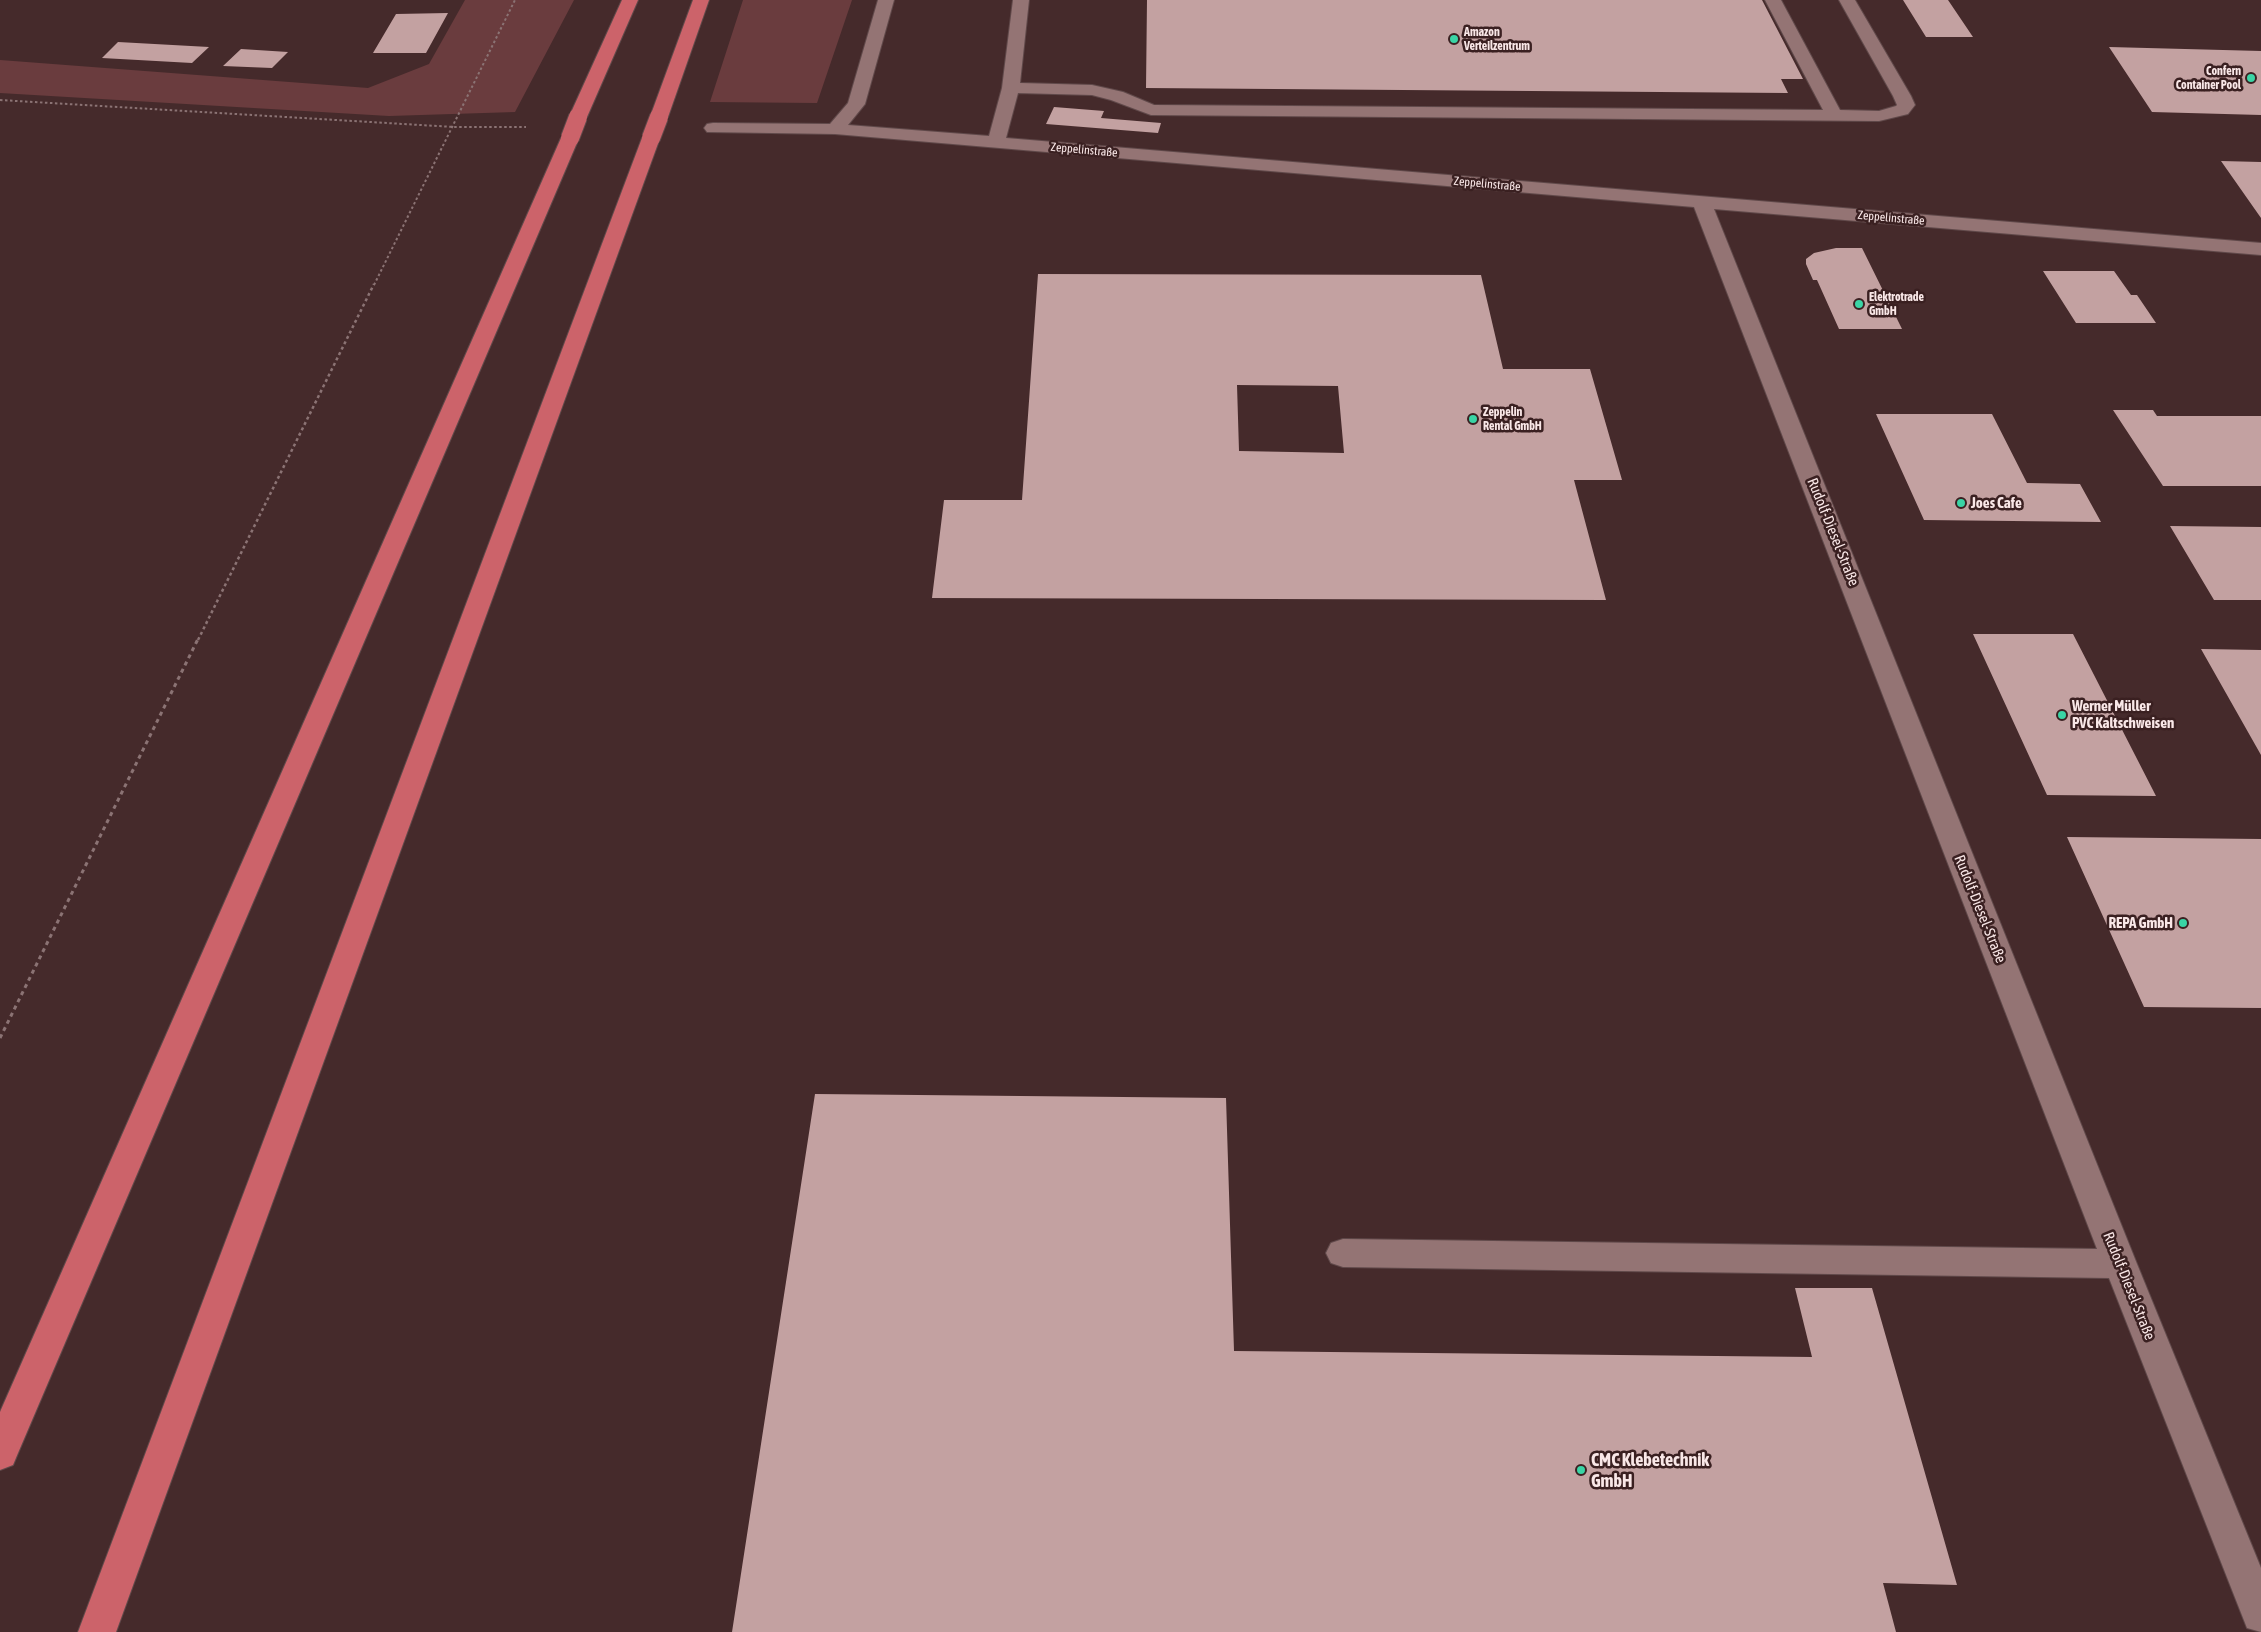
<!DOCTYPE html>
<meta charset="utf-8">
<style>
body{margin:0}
canvas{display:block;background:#452a2b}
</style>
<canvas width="2261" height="1632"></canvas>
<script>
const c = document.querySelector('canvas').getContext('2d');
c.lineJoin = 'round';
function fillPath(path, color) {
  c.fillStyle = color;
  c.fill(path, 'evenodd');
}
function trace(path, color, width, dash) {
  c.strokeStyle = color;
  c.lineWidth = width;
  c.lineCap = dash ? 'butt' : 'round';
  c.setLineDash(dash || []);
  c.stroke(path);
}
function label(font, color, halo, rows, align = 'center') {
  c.font = font + ' "Asap Condensed",sans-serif';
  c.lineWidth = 5;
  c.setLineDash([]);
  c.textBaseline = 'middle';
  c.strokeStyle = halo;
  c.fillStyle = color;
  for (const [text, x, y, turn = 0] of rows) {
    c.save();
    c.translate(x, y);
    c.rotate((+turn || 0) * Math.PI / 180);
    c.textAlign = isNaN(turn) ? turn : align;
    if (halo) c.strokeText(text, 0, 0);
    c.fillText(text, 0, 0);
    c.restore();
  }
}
fillPath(new Path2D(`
 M465 0H574L515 112 389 116 0 93V60L368 88 429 64Z
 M743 0H852L817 103 710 102Z`), '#6a3c3e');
fillPath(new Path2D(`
 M1147 0H1762L1803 79H1781L1788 93 1146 88Z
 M1903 0H1948L1973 37H1926Z
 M448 13 426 53H373L396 14Z
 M118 42 209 47 192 63 102 58Z
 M2109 47 2261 51V115L2152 112Z
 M241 49 288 52 272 68 223 66Z
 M1054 107 1104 111 1101 118 1161 123 1158 133 1046 124Z
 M2221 161 2261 162V218Z
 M1836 248H1862L1902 329H1839L1817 280H1813L1806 264V259L1814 253Z
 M2043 271H2114L2131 295H2137L2156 323H2076Z
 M1038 274 1481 275 1503 369H1590L1622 480H1574L1606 600 932 598 944 500H1022ZM1237 385 1338 386 1344 453 1239 451Z
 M2113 410H2153L2157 416H2261V486H2163Z
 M1876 414H1992L2027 483 2080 484 2101 522 1924 520Z
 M2170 526 2261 527V600H2214Z
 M1973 634H2073L2156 796 2047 795Z
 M2201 649 2261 650V755Z
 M2067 837 2261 839V1008L2144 1007Z
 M815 1094 1226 1098 1234 1351 1812 1357 1795 1288H1872L1957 1585 1883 1583 1896 1632H732Z`), '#c3a1a1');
const minor = new Path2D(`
 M878 0H894L865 104 848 125 989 136 1002 88 1013 0H1029L1020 83 1092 85 1123 92 1154 105 1823 110 1765 0H1781L1840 110 1879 111 1896 106 1897 105 1893 96 1839 0H1855L1911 96 1915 105 1908 114 1879 121 1151 115 1111 100 1092 95 1018 93 1006 138 2261 243V255L1714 209 2137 1264 2261 1568V1632L2247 1628 2109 1278 1343 1267 1331 1263 1326 1253 1331 1243 1343 1239 2097 1249 1694 207 835 134 707 132 704 128 707 124 713 123 830 124 848 103Z`);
const highway = new Path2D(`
 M622 0H638L587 117 584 121H572L569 117Z
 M693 0H709L668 117 665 121H653L650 117Z
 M570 133 576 134 579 138 18 1453 13 1465 0 1470V1412L561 138 564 134Z
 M651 133 657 134 660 138 116 1632H78L642 138 645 134Z`);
trace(minor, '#60494a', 2);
trace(highway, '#60494a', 2);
trace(new Path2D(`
 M0 100 454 127H526
 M374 285 515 0`), '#8b7374', 2, [2.5, 2.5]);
trace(new Path2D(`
 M198 640 374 284`), '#8b7374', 2.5, [3, 3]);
trace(new Path2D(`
 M0 1038 198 639`), '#8b7374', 3, [4, 4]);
fillPath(minor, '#947474');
fillPath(highway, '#cc636a');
const highwayBridge = new Path2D(`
 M570 138 578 117
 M651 138 659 117`);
trace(highwayBridge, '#60494a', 20, []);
trace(highwayBridge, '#cc636a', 18);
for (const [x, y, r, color] of [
 [1454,39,5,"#3ad4a5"],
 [2251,78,5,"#3ad4a5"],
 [1859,304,5,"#3ad4a5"],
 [1473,419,5,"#3ad4a5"],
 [1961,503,5,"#3ad4a5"],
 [2062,715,5,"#3ad4a5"],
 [2183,923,5,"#3ad4a5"],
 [1581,1470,5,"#3ad4a5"]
]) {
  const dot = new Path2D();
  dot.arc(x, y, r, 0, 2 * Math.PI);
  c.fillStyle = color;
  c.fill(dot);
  trace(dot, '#3a2021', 2);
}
label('bold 12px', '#f9e7e7', '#3a2021', [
 ["Amazon",1464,32],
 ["Verteilzentrum",1464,46],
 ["Confern",2241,71,"right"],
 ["Container Pool",2241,85,"right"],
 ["Elektrotrade",1869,297],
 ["GmbH",1869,311],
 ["Zeppelin",1483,412],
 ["Rental GmbH",1483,426]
], 'left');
label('12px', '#f9e7e7', '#3a2021', [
 ["Zeppelinstraße",1084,150,5],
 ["Zeppelinstraße",1487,184,5],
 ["Zeppelinstraße",1891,218,5]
]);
label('bold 15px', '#f9e7e7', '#3a2021', [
 ["Joes Cafe",1971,503],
 ["Werner Müller",2072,706],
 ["PVC Kaltschweisen",2072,723],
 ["REPA GmbH",2173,923,"right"]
], 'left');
label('15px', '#f9e7e7', '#3a2021', [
 ["Rudolf-Diesel-Straße",1833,532,68],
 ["Rudolf-Diesel-Straße",1980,909,68],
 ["Rudolf-Diesel-Straße",2129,1286,68]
]);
label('bold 18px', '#f9e7e7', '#3a2021', [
 ["CMC Klebetechnik",1591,1460],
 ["GmbH",1591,1481]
], 'left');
</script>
